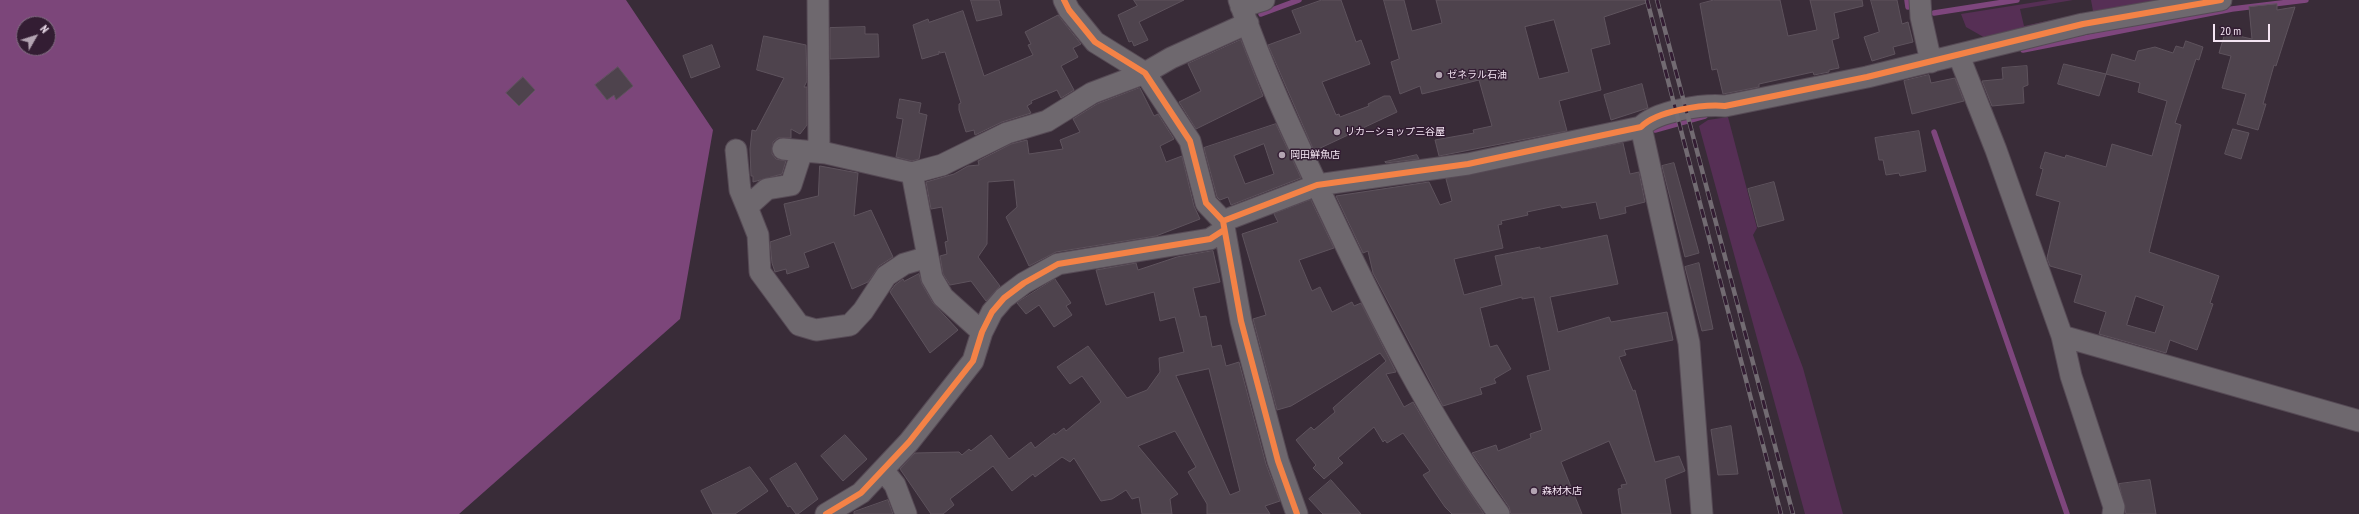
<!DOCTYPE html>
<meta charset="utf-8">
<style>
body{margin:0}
#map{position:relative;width:2359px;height:514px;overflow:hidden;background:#392c38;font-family:"PT Sans Narrow",sans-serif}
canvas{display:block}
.north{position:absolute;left:16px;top:16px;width:40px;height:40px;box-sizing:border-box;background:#331d33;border:1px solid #806d80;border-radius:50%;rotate:51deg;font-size:11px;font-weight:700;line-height:16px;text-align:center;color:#f4e5f3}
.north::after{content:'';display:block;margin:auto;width:14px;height:18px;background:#b3a4b2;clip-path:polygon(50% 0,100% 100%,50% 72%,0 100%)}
.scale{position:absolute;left:2213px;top:24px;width:57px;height:18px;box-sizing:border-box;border:2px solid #f4e5f3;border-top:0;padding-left:5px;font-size:12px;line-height:14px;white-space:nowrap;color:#f4e5f3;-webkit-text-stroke:3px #331d33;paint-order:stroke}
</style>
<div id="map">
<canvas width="2359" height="514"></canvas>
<div class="north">N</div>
<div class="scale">20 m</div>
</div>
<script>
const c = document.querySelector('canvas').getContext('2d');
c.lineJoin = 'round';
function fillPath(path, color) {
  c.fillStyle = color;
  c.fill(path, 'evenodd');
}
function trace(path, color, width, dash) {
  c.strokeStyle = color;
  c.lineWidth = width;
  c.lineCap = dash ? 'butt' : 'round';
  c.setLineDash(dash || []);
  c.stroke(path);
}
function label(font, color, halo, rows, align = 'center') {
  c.font = font + ' "PT Sans Narrow","Noto Sans JP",sans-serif';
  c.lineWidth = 3;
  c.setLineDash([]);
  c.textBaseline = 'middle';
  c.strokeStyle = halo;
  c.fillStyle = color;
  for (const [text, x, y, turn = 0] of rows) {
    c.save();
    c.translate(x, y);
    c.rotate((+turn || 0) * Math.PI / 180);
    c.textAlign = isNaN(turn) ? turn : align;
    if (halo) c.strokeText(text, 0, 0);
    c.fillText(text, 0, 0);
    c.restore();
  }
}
fillPath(new Path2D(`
 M2049 0H2073L2020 9 2024 26 2093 11 2091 0H2171L1987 39 1966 27 1961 14Z
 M1728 117 1757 228 1753 235 1803 368 1843 514H1805L1699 126 1708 120Z`), '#562f55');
fillPath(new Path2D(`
 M0 0H626L713 130 680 319 459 514H0ZM24 24H48V48H24Z`), '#7c467a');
trace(new Path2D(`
 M1907 0 1908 7
 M1934 13 2017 0
 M1261 14 1299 0
 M2023 50 2232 9 2306 0
 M1655 130 1705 116
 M1934 132 2067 514`), '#7e467d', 5.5);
const building = new Path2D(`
 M971 0H999L1002 15 977 21Z
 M1134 0H1184L1139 22 1148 40 1134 46 1132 41 1129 42 1118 15 1137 6Z
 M1322 0H1341L1356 42 1361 40 1370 64 1322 82 1336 115 1339 114 1340 117 1369 106 1368 104 1384 96H1390L1397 112 1314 151 1268 45 1301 33 1292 11Z
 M1384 0H1404L1412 31 1442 23 1436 0H1645L1646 3 1604 17 1610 44 1591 49 1601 90 1559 101 1567 131 1439 156 1435 140 1474 133 1473 130 1492 126 1479 80 1422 94 1420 86 1400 94 1391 62 1399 59ZM1554 20 1569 72 1539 79 1525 27Z
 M1714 0H1780L1788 36 1817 30 1810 0H1862L1863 6 1834 13 1839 38 1832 40 1839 68 1829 70V72L1814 75 1813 72 1759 84V87L1723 94 1717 69 1712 70 1700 4Z
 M1871 0H1897L1902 24 1908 22 1913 42 1893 47 1895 54 1872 61 1864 37 1879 32Z
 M2277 4V10L2295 7 2276 66 2274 65 2263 104H2266L2258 130 2237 124 2246 94 2222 88 2231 56 2219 53 2225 33 2252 39 2249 7Z
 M963 11 984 76 1033 55 1028 45 1031 44 1025 32 1058 15 1081 44 1073 48 1078 57 1061 66 1074 90 1061 98 1057 90 1031 101 1032 103 1027 106 1031 113 1002 122 975 135 974 130 966 132 959 110V104L961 103 945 52 940 53 939 51V54L922 59 913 25 928 19 929 22Z
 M865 27V34H878L879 57 830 59V28Z
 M764 36 806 45 807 81 804 87H807V125L800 134 791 129V138H778L773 142 772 154 776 159 786 161 782 174 753 182V176H751L750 149 752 130 756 131 784 78 757 70Z
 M1241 40 1263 96 1196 129 1179 102 1201 91 1188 64Z
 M2186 41 2203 47 2199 60 2196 59 2175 123 2181 125 2149 252 2219 276 2210 303 2213 304 2197 350 2170 340 2166 353 2099 334 2106 312 2074 302 2082 275 2050 266 2047 258 2060 202 2036 195 2043 169 2040 168 2045 152 2065 158 2066 155 2106 167 2112 144 2152 156 2167 101 2138 92 2140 83 2106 74 2112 54 2135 61 2138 51 2155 47 2173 53 2176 46 2183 48ZM2136 296 2164 306 2155 333 2127 325Z
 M712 45 720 67 691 78 683 56Z
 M2064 64 2106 74 2099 96 2058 84Z
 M2027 66 2028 85 2023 87 2024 103 1992 106 1982 81 2003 79 2002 68Z
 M618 67 633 86 616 100 614 95 607 100 595 85Z
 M1929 75 1931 83 1955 78 1964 101 1912 114 1904 81Z
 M523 77 535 90 519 106 506 93Z
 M1642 84 1648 108 1611 120 1604 95Z
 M1140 88 1154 116 1158 114 1174 139 1160 146 1166 162 1182 156 1194 206 1200 219 1156 236 1056 252 1029 266 1006 217 1017 207 1014 180 988 182 987 244 978 257 1000 286 986 301 971 281 950 285 943 274 940 256 947 254 945 242 948 241 942 207 931 209 926 182 954 174 968 166 979 165 978 161 1011 144 1027 140 1029 154 1063 149 1060 140 1080 132 1073 119 1097 104Z
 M900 99 921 103 919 113 927 115 919 159 912 161 896 157 903 119 897 118Z
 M1276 124 1301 178 1231 205 1228 197 1220 200 1217 197 1204 148ZM1264 144 1274 174 1245 184 1234 156Z
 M2233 129 2249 133 2241 159 2225 154Z
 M1919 131 1926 171 1900 176 1899 173 1886 175 1883 160H1879L1875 138Z
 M1623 143 1630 174 1639 172 1645 202 1625 207 1626 213 1600 219 1596 202 1562 208 1560 205 1527 212 1528 215 1501 221 1502 224 1498 225 1503 248 1454 259 1464 295 1502 285 1495 256 1540 247V249L1607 235 1618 284 1550 297 1558 332 1609 317 1611 322 1667 312 1673 340 1624 350 1626 355 1619 357 1633 391 1635 390 1655 462 1679 456 1685 471 1665 479 1671 514H1622L1618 489 1622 488 1621 485 1627 484 1609 441 1561 462 1582 514H1511L1509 507 1472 453 1496 445 1498 451 1531 438 1530 434 1542 430 1527 376 1550 370 1534 297 1522 299V297L1480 308 1490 347 1497 345 1511 369 1494 379 1496 383 1480 388 1482 394 1443 406 1373 273 1368 251 1363 253 1336 196 1429 182 1440 205 1452 201 1446 179Z
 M1417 155 1419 159 1386 163 1385 162Z
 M1674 163 1699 253 1685 257 1662 166Z
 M820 166 858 173 854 216 871 210 893 257 879 266 868 282 852 289 834 242 804 253 809 267 787 274 786 269 775 272 772 263 770 242 791 235 784 204 818 196Z
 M1774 182 1784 220 1758 227 1748 189Z
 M1311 200 1334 248 1299 260 1312 291 1320 287 1332 312 1352 302 1354 306 1361 303 1396 372 1386 374 1404 407 1413 402 1440 448 1484 514H1452L1445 507 1423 475 1430 471 1403 433 1387 443 1385 440 1383 442 1374 427 1338 458 1343 463 1324 479 1313 468 1316 465 1296 440 1311 427 1314 430 1335 412 1333 408 1386 361 1380 353 1291 406 1277 410 1253 319 1266 315 1242 234 1278 222 1274 214Z
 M1213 251 1220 282 1193 288 1200 317 1206 316 1212 347 1221 345 1226 366 1239 362 1266 464 1280 501 1265 506 1270 514H1207V504L1188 472 1196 467 1175 431 1138 446 1178 494 1170 499 1172 514H1142L1139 497 1132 499 1126 490 1112 499 1101 501 1074 458 1070 462 1062 457 1035 477 1033 474 1012 491 993 466 950 499 954 505 943 514H931L900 469 915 453 959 452 962 455 969 449 971 451 991 435 1009 459 1031 442 1035 448 1054 433 1055 435 1064 428 1066 431 1101 402 1082 376 1070 384 1057 367 1088 346 1127 398 1147 390 1160 372 1159 358 1184 352 1175 317 1160 321 1154 292 1106 305 1096 270 1136 263 1138 270 1177 257ZM1209 369 1240 491 1230 495 1176 376Z
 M1699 263 1713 329 1702 331 1685 267Z
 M919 274 922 284 933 303 958 330 930 353 890 292 895 285 903 279 904 281Z
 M1055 279 1071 303 1066 306 1072 315 1054 327 1039 305 1026 314 1017 303Z
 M1731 426 1738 474 1718 475 1711 430Z
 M845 435 867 459 843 481 821 456Z
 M796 463 818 499 798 514H796L790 506 788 507 770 479Z
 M750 467 768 491 735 514H713L701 491Z
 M1331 480 1361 514H1323L1309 499Z
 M2150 480 2156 514H2126L2119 484Z
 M888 500 893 514H854V512Z`);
fillPath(building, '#4e434d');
trace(building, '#5e535d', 1);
const street = new Path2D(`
 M818 0 819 152
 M1064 0 1069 10 1095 42 1145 73 1190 141 1206 203 1223 221 1241 321 1278 461 1297 514
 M1239 0C1263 71 1296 140 1328 208 1378 314 1430 419 1499 514
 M1920 0 1921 17 1931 62
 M1241 7 1264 0
 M1959 56 1996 150 2062 336 2071 376 2114 507 2113 514
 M1641 127 1689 343 1702 514
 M783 149 826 153 912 173 942 165 1007 133 1047 121 1092 93 1145 73 1171 58 1248 23
 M736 150 740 190 747 207
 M802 151 791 185 767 189 747 207 758 235 760 272 799 325 816 330 850 325 863 311 886 276 904 264 928 257
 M912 173 932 278 943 297 982 332
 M1223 221 1317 185 1468 164 1641 127C1656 111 1703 104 1725 106L1867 77 2083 24 2221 0
 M2062 336 2359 421
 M883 470 895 485 906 514
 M826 514 861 493 909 442 973 361 982 332 992 312 1004 298 1024 283 1058 264 1210 239 1224 230`);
trace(street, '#564a55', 23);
trace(street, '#6e686e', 21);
const rail = new Path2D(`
 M1647 0 1781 514
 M1657 0 1793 514`);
trace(rail, '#726b72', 4.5);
trace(rail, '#331d33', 3, [9]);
trace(new Path2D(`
 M1064 0 1069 10 1095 42 1145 73 1190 141 1206 203 1223 221 1241 321 1278 461 1297 514
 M1223 221 1317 185 1468 164 1641 127C1656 111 1703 104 1725 106L1867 77 2083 24 2221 0
 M826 514 861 493 909 442 973 361 982 332 992 312 1004 298 1024 283 1058 264 1210 239 1224 230`), '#f48246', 6);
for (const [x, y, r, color] of [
 [1439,75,4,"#b3a4b2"],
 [1337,132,4,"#b3a4b2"],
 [1282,155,4,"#b3a4b2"],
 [1534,491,4,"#b3a4b2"]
]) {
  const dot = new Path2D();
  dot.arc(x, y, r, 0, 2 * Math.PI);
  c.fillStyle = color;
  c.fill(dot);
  trace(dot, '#331d33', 1.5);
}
label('10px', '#f4e5f3', '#331d33', [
 ["ゼネラル石油",1447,75],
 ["リカーショップ三谷屋",1345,132],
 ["岡田鮮魚店",1290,155],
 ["森材木店",1542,491]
], 'left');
</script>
